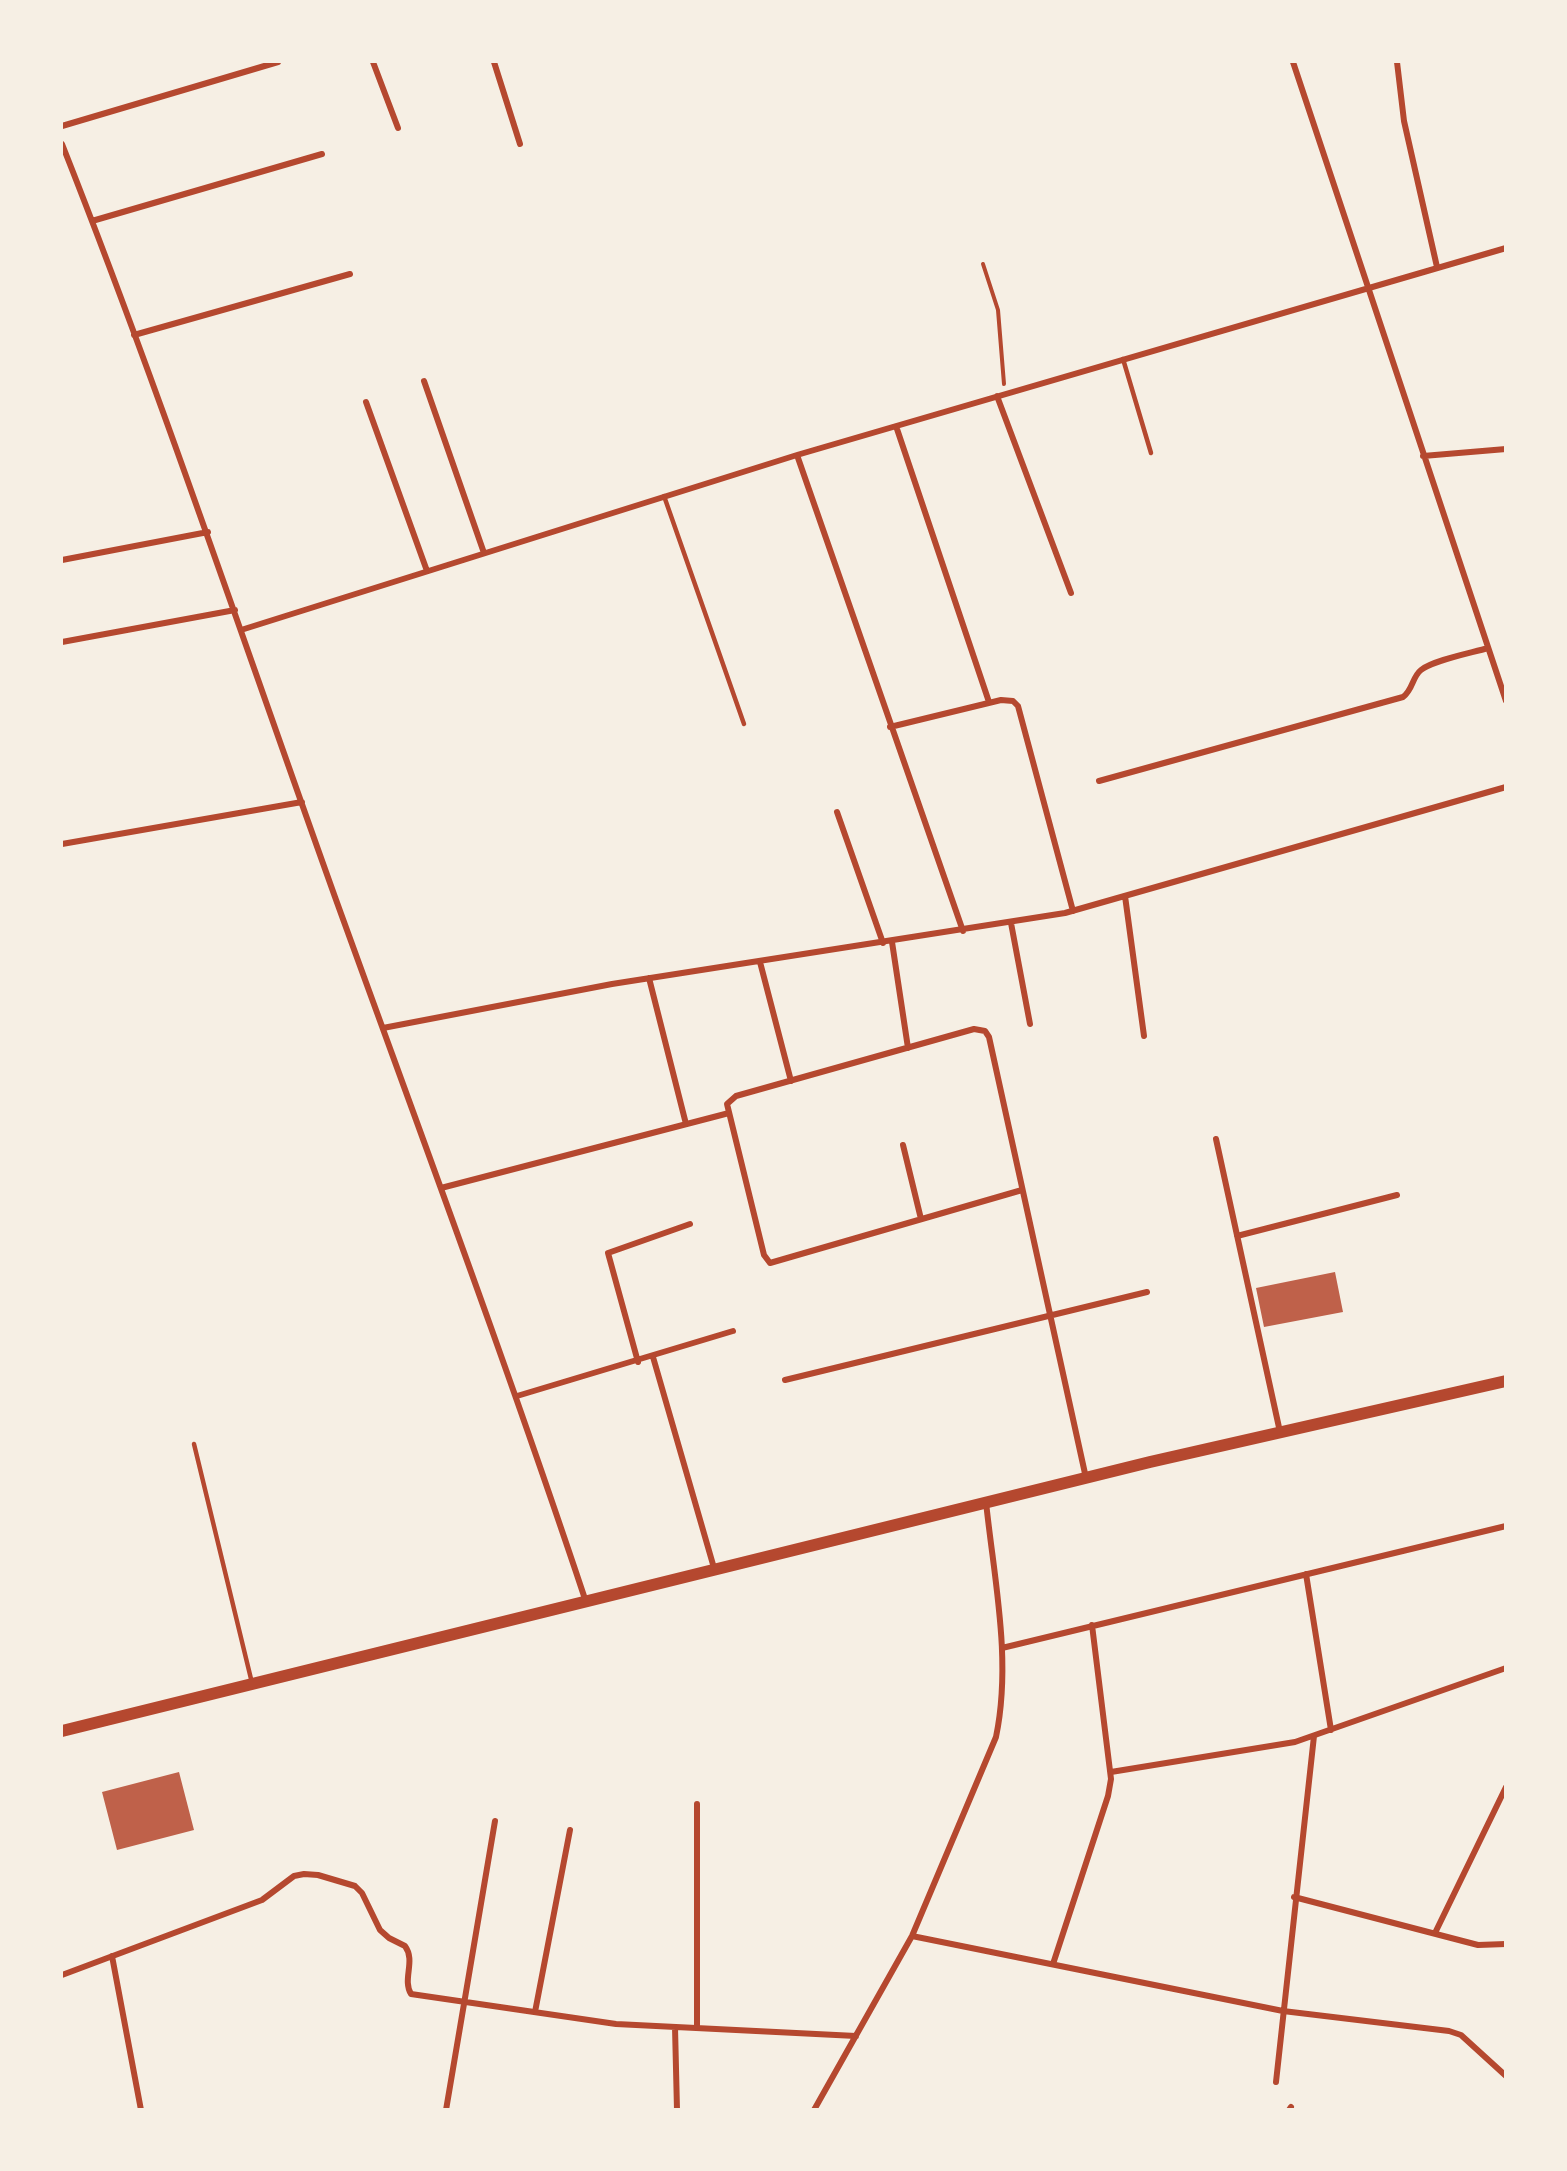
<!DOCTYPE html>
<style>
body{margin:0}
#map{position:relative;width:1567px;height:2171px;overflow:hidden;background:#f6efe4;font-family:"Fira Sans",sans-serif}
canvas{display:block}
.frame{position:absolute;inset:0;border:63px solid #f6efe4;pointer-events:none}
</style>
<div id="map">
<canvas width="1567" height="2171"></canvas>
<div class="frame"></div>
</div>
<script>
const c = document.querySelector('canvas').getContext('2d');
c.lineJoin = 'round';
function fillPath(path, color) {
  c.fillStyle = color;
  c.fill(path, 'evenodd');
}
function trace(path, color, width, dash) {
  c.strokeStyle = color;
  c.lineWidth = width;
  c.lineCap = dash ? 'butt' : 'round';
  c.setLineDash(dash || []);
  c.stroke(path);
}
fillPath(new Path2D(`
 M1335 1272 1343 1312 1264 1327 1256 1288Z
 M179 1772 194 1830 117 1850 102 1792Z`), '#bf614a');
trace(new Path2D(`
 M983 264 998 310 1004 384`), '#b5482f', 4);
trace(new Path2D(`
 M1123 359 1151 453
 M664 496 744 724
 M194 1444 252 1683`), '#b5482f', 4.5);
trace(new Path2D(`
 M373 62 398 128
 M494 62 520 144
 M1293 62 1506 701
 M1397 62 1404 121 1437 267
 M62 126 278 62
 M62 144C160 392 245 646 335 897 420 1132 507 1365 586 1602
 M92 221 322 154
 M134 335 350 274
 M424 381 484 553
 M997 396 1071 593
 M366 402 427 571
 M896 426 989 702
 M797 455 963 931
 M1423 456 1506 449
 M62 560 208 532
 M241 630 797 455 1506 248
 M62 642 235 610
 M890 727 1001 700 1013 701 1018 706 1073 911
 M1099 781 1403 697C1413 690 1412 677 1421 670 1434 660 1471 653 1488 648
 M837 812 883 943
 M62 844 302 802
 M1125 896 1144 1036
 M1011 923 1030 1024
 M892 942 908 1048
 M760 962 791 1081
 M649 978 686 1124
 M383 1028 612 984 1065 913 1506 787
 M1216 1139 1280 1432
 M903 1145 921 1219
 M441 1188 729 1113
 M1022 1190 770 1263 764 1255 727 1104 736 1096 974 1029 985 1031 989 1037 1086 1478
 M1237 1236 1397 1195
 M653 1357 714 1568
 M638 1362 608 1253 690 1224
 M785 1380 1147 1292
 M517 1396 733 1331
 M1306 1574 1331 1730
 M1002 1648 1506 1526
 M1111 1772 1295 1742 1506 1668
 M1294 1897 1478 1945 1506 1944
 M1435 1933 1506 1787
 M912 1936 1283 2011 1449 2031 1461 2035 1506 2076
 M112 1956 141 2110
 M1053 1964 1108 1796 1111 1779 1092 1625
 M62 1975 262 1900 294 1876 304 1874 318 1875 355 1886 362 1893 380 1930 389 1938 405 1946C416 1961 402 1979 411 1994L616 2024 856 2036
 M535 2012 570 1830
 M675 2027 677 2110
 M697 2028V1804
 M1276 2082 1314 1736
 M446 2110 495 1821
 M814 2110 912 1936 996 1737C1012 1660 994 1579 986 1502
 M1289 2110 1291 2107`), '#b5482f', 6);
trace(new Path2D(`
 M62 1731 1150 1462 1506 1381`), '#b5482f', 12);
</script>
